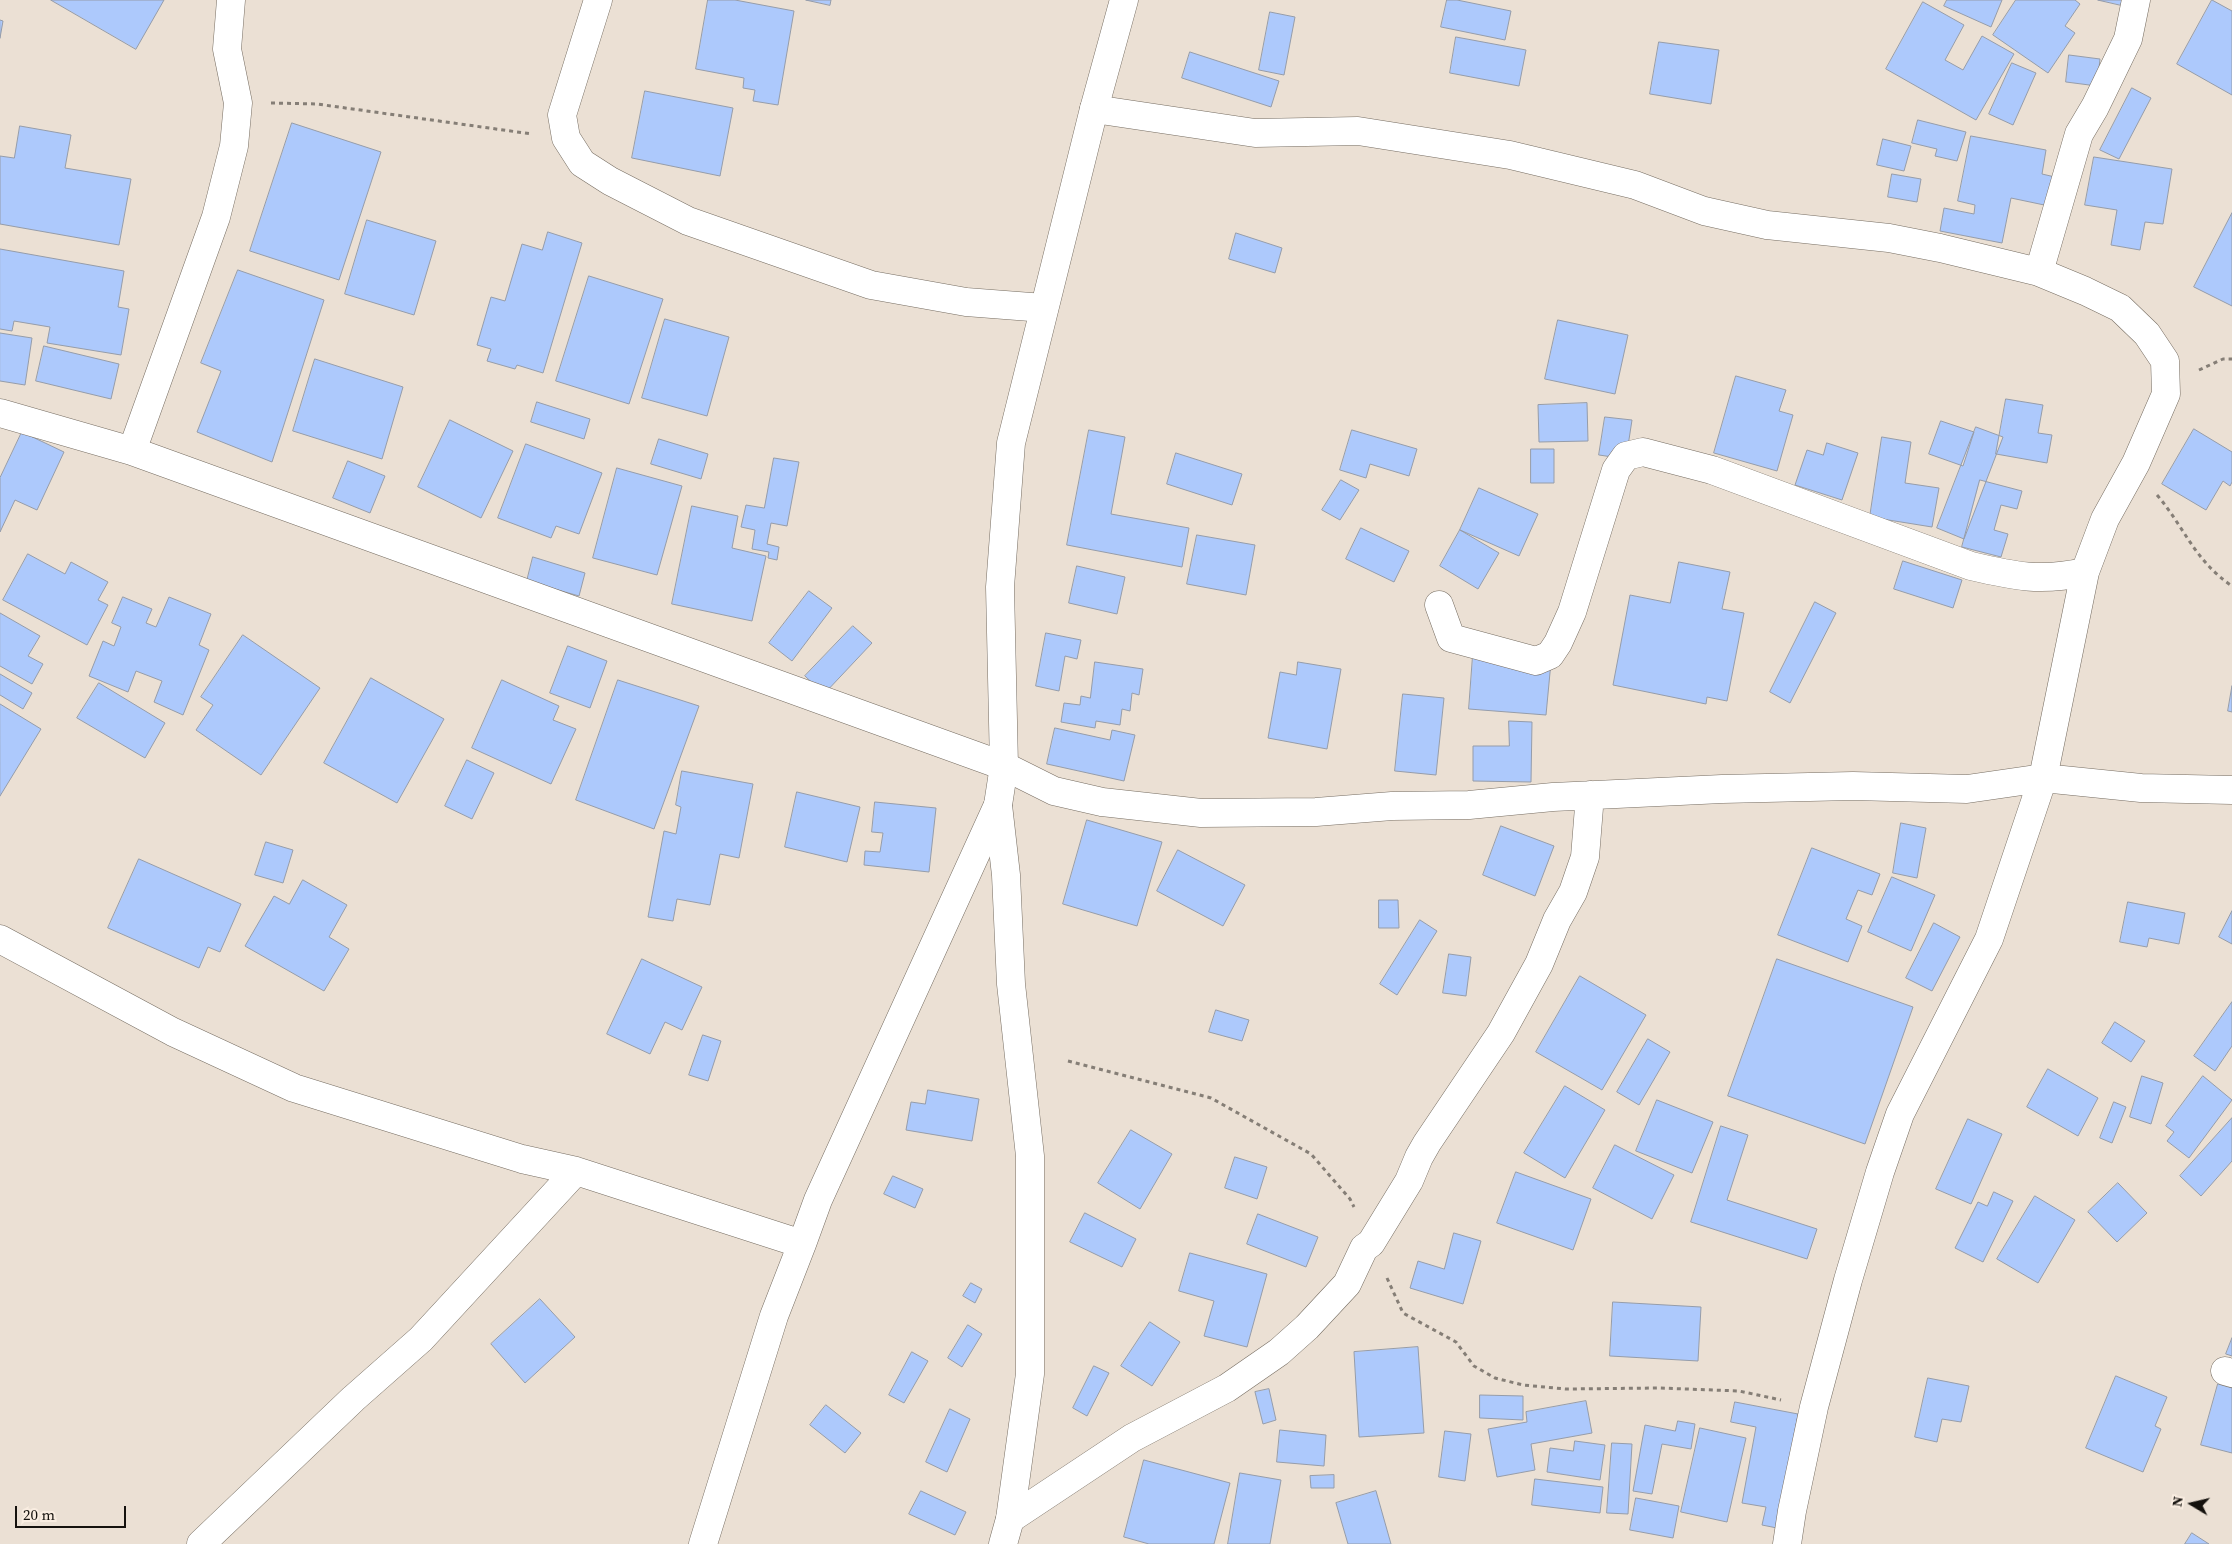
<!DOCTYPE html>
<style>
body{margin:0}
#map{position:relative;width:2232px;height:1544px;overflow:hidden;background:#ebe0d4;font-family:"Source Serif 4",serif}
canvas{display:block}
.north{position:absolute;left:2167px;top:1479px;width:50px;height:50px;-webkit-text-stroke:4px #f9ede1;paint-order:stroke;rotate:279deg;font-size:14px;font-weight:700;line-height:20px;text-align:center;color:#15120e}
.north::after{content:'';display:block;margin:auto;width:18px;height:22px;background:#15120e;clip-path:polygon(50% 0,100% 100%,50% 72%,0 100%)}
.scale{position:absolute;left:15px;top:1506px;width:111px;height:22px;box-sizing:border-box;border:2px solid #15120e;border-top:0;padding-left:6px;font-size:15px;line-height:18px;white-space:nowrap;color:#15120e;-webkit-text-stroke:4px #f9ede1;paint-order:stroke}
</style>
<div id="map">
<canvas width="2232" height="1544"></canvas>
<div class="north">N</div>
<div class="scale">20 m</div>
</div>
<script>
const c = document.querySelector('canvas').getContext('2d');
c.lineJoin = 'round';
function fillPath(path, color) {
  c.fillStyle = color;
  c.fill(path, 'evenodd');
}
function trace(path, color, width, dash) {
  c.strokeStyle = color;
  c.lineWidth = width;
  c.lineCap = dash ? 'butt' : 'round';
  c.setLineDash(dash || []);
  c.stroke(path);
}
const building = new Path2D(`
 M51 0H164L136 49Z
 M708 0H735L794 11 778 105 753 101 755 90 743 88 744 78 696 69Z
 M806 0H831L830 5Z
 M1447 0H1457L1511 11 1505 40 1441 27Z
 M1947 0H2002L1991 27 1944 6Z
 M2016 0H2075L2080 4 2065 26 2075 33 2048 73 1993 35Z
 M2098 0H2122L2121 5Z
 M2212 0 2232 11V95L2177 64Z
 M1923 2 1964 25 1945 60 1963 70 1982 36 2014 54 1976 120 1886 69Z
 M1270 12 1295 17 1284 75 1259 70Z
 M0 20 3 21 0 38Z
 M1456 37 1526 50 1519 86 1450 73Z
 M1659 42 1719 50 1711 104 1650 94Z
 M1190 52 1279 81 1271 107 1182 78Z
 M2069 55 2100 59 2097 86 2066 82Z
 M2012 63 2036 73 2013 125 1989 114Z
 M2132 88 2151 98 2119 159 2100 150Z
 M645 91 733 108 720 176 632 158Z
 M1918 120 1966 132 1957 161 1935 156 1937 149 1912 143Z
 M292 123 381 152 339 280 250 251Z
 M20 126 71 135 65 168 131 179 119 245 0 224V156L14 158Z
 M1971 136 2046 150 2042 174 2055 177 2049 206 2011 198 2002 243 1940 231 1944 208 1974 214 1975 205 1958 201Z
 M1883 139 1911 146 1904 171 1877 165Z
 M2094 157 2172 169 2163 224 2145 222 2140 250 2111 245 2117 210 2085 205Z
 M1892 174 1921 179 1917 202 1888 197Z
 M2232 213V306L2194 287Z
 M367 220 436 241 414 315 345 294Z
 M548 232 582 243 543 373 517 365 515 369 487 361 491 349 477 345 491 297 505 301 522 244 542 250Z
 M1236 233 1282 248 1275 273 1229 259Z
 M0 249 124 271 118 307 129 309 121 355 47 343 50 327 14 321 12 331 0 329Z
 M238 270 324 300 272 462 197 432 221 371 201 363Z
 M589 276 663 299 629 404 556 381Z
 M665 319 729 337 707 416 642 398Z
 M1558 320 1628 335 1615 394 1545 379Z
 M0 333 32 338 25 385 0 381Z
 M44 346 119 364 111 399 36 381Z
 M315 359 403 387 382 459 293 431Z
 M1736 376 1786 390 1779 411 1793 415 1777 471 1714 453Z
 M2006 399 2043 405 2038 433 2052 435 2047 463 1996 454Z
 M537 402 590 419 584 439 531 422Z
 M1587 403 1588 441 1539 442 1538 405Z
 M1605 417 1632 420 1626 459 1599 455Z
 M450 420 513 451 481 518 418 487Z
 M1941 421 1974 432 1963 466 1929 454Z
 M1976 427 2003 437 1964 539 1937 528Z
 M2194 429 2232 452V482L2230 486 2223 481 2206 510 2162 484Z
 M1089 430 1125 437 1111 514 1189 528 1182 567 1067 545Z
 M1352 430 1417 449 1409 476 1370 464 1366 478 1340 470Z
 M22 432 64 452 37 510 15 500 0 532V478Z
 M1882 437 1911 442 1905 483 1939 488 1932 527 1870 517Z
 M659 439 708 454 701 479 651 464Z
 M1827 443 1858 453 1842 500 1795 485 1807 450 1823 455Z
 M526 444 602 473 579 534 556 526 551 538 498 518Z
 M1531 449H1554V483H1531Z
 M1176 453 1242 474 1232 505 1167 484Z
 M774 458 799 462 787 526 771 523 767 544 779 547 777 560 768 558 769 552 752 549 755 530 741 527 746 505 764 508Z
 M348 461 385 476 370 513 333 498Z
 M617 468 682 486 657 575 593 558Z
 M1341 480 1359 490 1340 520 1322 510Z
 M1980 480 2022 491 2017 509 2001 505 1994 530 2008 534 2001 557 1962 547Z
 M1479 488 1538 514 1519 556 1460 530Z
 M692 506 738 516 732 548 766 556 752 621 672 604Z
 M1361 528 1409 551 1394 582 1346 559Z
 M1460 530 1499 553 1478 589 1440 566Z
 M1197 535 1255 545 1246 595 1187 584Z
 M28 554 65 574 71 562 108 582 98 600 108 605 87 645 3 600Z
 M533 557 585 573 579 596 527 581Z
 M1903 561 1962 580 1953 608 1894 589Z
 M1679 562 1730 572 1722 609 1744 613 1727 701 1707 697 1706 704 1613 685 1630 595 1670 603Z
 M1077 566 1125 577 1117 614 1069 603Z
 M809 591 832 608 792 661 769 643Z
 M123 597 152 609 146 623 156 627 169 597 211 614 199 645 209 650 183 715 154 702 162 681 136 671 128 692 89 676 103 641 114 646 121 627 112 623Z
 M1815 602 1836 613 1790 703 1770 692Z
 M0 613 40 636 28 656 43 664 32 684 0 666Z
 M853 626 872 643 824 694 805 676Z
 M1046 633 1081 640 1077 659 1065 656 1059 691 1036 686Z
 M243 635 320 688 261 775 196 730 213 705 201 697Z
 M568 646 607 661 590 708 550 693Z
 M1473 655 1551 662 1546 715 1469 709Z
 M1095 662 1143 669 1139 695 1132 693 1130 711 1122 709 1120 725 1096 721 1095 728 1061 722 1064 703 1080 705 1081 696 1090 698Z
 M1298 662 1341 669 1327 749 1268 738 1280 672 1296 675Z
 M0 674 32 693 23 709 0 695Z
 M371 678 444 719 397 803 324 763Z
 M502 680 559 706 553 720 576 729 551 784 472 748Z
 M618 680 699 706 654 829 576 800Z
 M99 683 165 723 145 758 77 718Z
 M2232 686V712L2228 711Z
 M1403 694 1444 698 1436 775 1395 771Z
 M0 704 41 729 0 796Z
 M1509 721 1532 722 1531 782 1473 781V746H1509Z
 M1055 728 1110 740 1112 730 1135 735 1124 781 1047 764Z
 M467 760 494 773 472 819 445 806Z
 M682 771 753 784 739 858 720 854 710 905 677 899 673 921 648 917 664 831 676 834 681 807 676 805Z
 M797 792 860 807 847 862 785 847Z
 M875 802 936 808 929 872 864 865 865 851 880 852 883 833 872 832Z
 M1087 820 1162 842 1137 926 1063 904Z
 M1901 823 1926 828 1917 878 1893 873Z
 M1501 826 1554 846 1535 896 1483 875Z
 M266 842 293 850 283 883 255 875Z
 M1812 848 1880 874 1872 895 1858 890 1846 919 1862 926 1848 962 1778 935Z
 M1178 850 1245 885 1223 926 1157 891Z
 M139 859 241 904 220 952 208 947 199 968 108 928Z
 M1892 877 1935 895 1911 951 1868 932Z
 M303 880 347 905 329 937 349 949 324 991 245 946 274 896 289 904Z
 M1379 900H1398L1399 928H1379Z
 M2128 902 2185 913 2179 944 2149 938 2147 947 2120 942Z
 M2232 911V944L2219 937Z
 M1420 920 1437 931 1397 995 1380 984Z
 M1934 923 1960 937 1932 991 1906 978Z
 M1449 954 1471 957 1466 996 1443 993Z
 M642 959 702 987 682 1030 665 1022 650 1054 607 1034Z
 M1777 959 1913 1007 1865 1144 1728 1096Z
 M1580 976 1646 1015 1602 1090 1536 1052Z
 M2232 1002V1046L2215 1071 2194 1056Z
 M1216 1010 1249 1020 1242 1041 1209 1032Z
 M2115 1022 2145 1041 2131 1062 2102 1043Z
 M703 1035 721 1041 708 1081 689 1075Z
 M1648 1039 1670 1052 1639 1105 1617 1092Z
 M2048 1069 2098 1098 2078 1136 2027 1107Z
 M2142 1076 2163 1083 2151 1124 2130 1117Z
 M2203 1076 2232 1100 2189 1158 2167 1141 2174 1132 2166 1126Z
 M1565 1086 1605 1110 1565 1178 1524 1153Z
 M928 1090 979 1099 972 1141 906 1130 911 1102 925 1104Z
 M1657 1100 1713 1122 1692 1173 1636 1151Z
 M2114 1102 2126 1107 2112 1143 2100 1138Z
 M2232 1118V1161L2201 1196 2180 1176Z
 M1968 1119 2002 1134 1971 1204 1936 1189Z
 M1721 1126 1748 1135 1727 1200 1817 1229 1807 1259 1691 1222Z
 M1131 1130 1172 1154 1140 1209 1098 1183Z
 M1615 1145 1674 1175 1652 1219 1593 1188Z
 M1235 1157 1267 1167 1257 1199 1225 1188Z
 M1516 1172 1591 1199 1573 1250 1497 1223Z
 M893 1176 923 1189 915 1208 884 1194Z
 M2118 1183 2147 1213 2117 1242 2088 1212Z
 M1994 1192 2013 1201 1983 1262 1955 1248 1978 1202 1987 1206Z
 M2035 1196 2075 1220 2038 1283 1997 1259Z
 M1085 1213 1136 1239 1122 1267 1070 1242Z
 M1258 1214 1318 1237 1306 1267 1247 1244Z
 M1454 1233 1481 1241 1463 1304 1410 1288 1418 1261 1444 1269Z
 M1190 1253 1267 1274 1247 1347 1204 1336 1214 1301 1179 1291Z
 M971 1283 982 1289 975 1303 963 1296Z
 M540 1299 575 1337 525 1383 491 1344Z
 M1613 1302 1701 1307 1698 1361 1610 1356Z
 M1150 1322 1180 1342 1152 1386 1121 1366Z
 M968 1325 982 1334 962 1367 948 1358Z
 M2232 1338V1356L2226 1354Z
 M1418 1347 1424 1433 1359 1437 1354 1352Z
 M912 1352 928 1361 904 1403 889 1395Z
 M1094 1366 1109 1373 1087 1416 1073 1408Z
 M2116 1376 2167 1397 2155 1426 2161 1429 2143 1472 2086 1448Z
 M1928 1378 1969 1386 1961 1422 1942 1419 1937 1442 1915 1437Z
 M2218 1384 2232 1388V1453L2201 1445Z
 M1269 1389 1276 1420 1263 1424 1255 1392Z
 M1480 1395 1523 1396V1420L1480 1418Z
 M1586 1401 1592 1433 1531 1444 1535 1470 1497 1477 1488 1429 1527 1422 1526 1412Z
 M1735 1402 1798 1414 1777 1528 1762 1525 1766 1507 1742 1503 1756 1427 1731 1422Z
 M826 1405 861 1433 845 1453 810 1425Z
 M950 1409 970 1419 947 1472 926 1462Z
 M1678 1421 1695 1424 1691 1449 1662 1444 1652 1494 1633 1491 1645 1425 1675 1431Z
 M1700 1428 1746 1438 1727 1522 1681 1512Z
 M1280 1430 1326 1435 1324 1466 1277 1462Z
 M1445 1431 1471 1434 1465 1481 1439 1477Z
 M1575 1441 1605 1445 1600 1480 1547 1472 1550 1448 1573 1451Z
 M1612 1443 1632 1444 1628 1514 1607 1513Z
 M1144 1460 1230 1483 1214 1544H1149L1124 1537Z
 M1240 1473 1281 1480 1270 1544H1228Z
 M1334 1475V1488H1311L1310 1476Z
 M1535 1479 1603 1487 1600 1513 1532 1505Z
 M921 1491 966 1512 955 1535 909 1514Z
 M1376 1491 1391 1544H1348L1336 1503Z
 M1636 1498 1679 1506 1673 1538 1630 1530Z
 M2192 1533 2209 1544H2185Z`);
fillPath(building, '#adc9fc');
trace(building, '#959ca9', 1);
const street = new Path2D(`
 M598 0 562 115 566 138 582 163 610 181 688 221 871 285 966 302 1044 308
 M1094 109 1255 133 1358 131 1510 155 1635 185 1704 211 1767 225 1889 238 1940 248 2039 272 2085 291 2120 308 2147 334 2165 361 2166 394 2136 463 2105 519 2085 572 2043 778 1989 939 1900 1114 1880 1172 1848 1280 1814 1407 1792 1511 1787 1544
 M2039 272 2079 134 2095 107 2128 39 2136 0
 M0 413 132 451 1004 766 1054 791 1102 802 1201 813 1316 812 1392 806 1469 805 1553 797 1722 789 1853 786 1967 789 2043 778 2141 788 2232 790
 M132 451 216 217 234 146 238 103 227 49 231 0
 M1439 605 1451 638 1536 661 1550 655 1558 643 1572 612 1616 470 1626 456 1643 452 1712 470 1971 566C2014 576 2040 582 2085 572
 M0 939 173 1032 294 1088 522 1159 576 1171 802 1244 818 1200 998 805
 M2225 1371 2232 1373
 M1010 1519 1132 1438 1227 1388 1279 1352 1307 1327 1347 1284 1364 1248 1371 1243 1409 1181 1419 1157 1427 1143 1501 1033 1539 964 1557 920 1573 892 1585 857 1590 795
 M201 1544 353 1399 421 1339 576 1171
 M703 1544 774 1316 802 1244`);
const secondary = new Path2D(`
 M1003 1544 1010 1519 1030 1374V1156L1011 984 1006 875 998 805 1004 766 1000 587 1011 443 1094 109 1124 0`);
trace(street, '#766d62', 29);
trace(secondary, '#766d62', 29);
trace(new Path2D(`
 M271 103 317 104 532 134
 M2199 370 2223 359H2232
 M2157 495C2185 528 2194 560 2232 586
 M1068 1061 1211 1098 1311 1154 1350 1199 1354 1207
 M1387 1278 1403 1313 1456 1342 1474 1366 1495 1378 1523 1385 1566 1389 1660 1388 1739 1391 1781 1400`), '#857e76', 3, [4, 4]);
trace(street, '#fff', 28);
trace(secondary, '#fff', 28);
</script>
